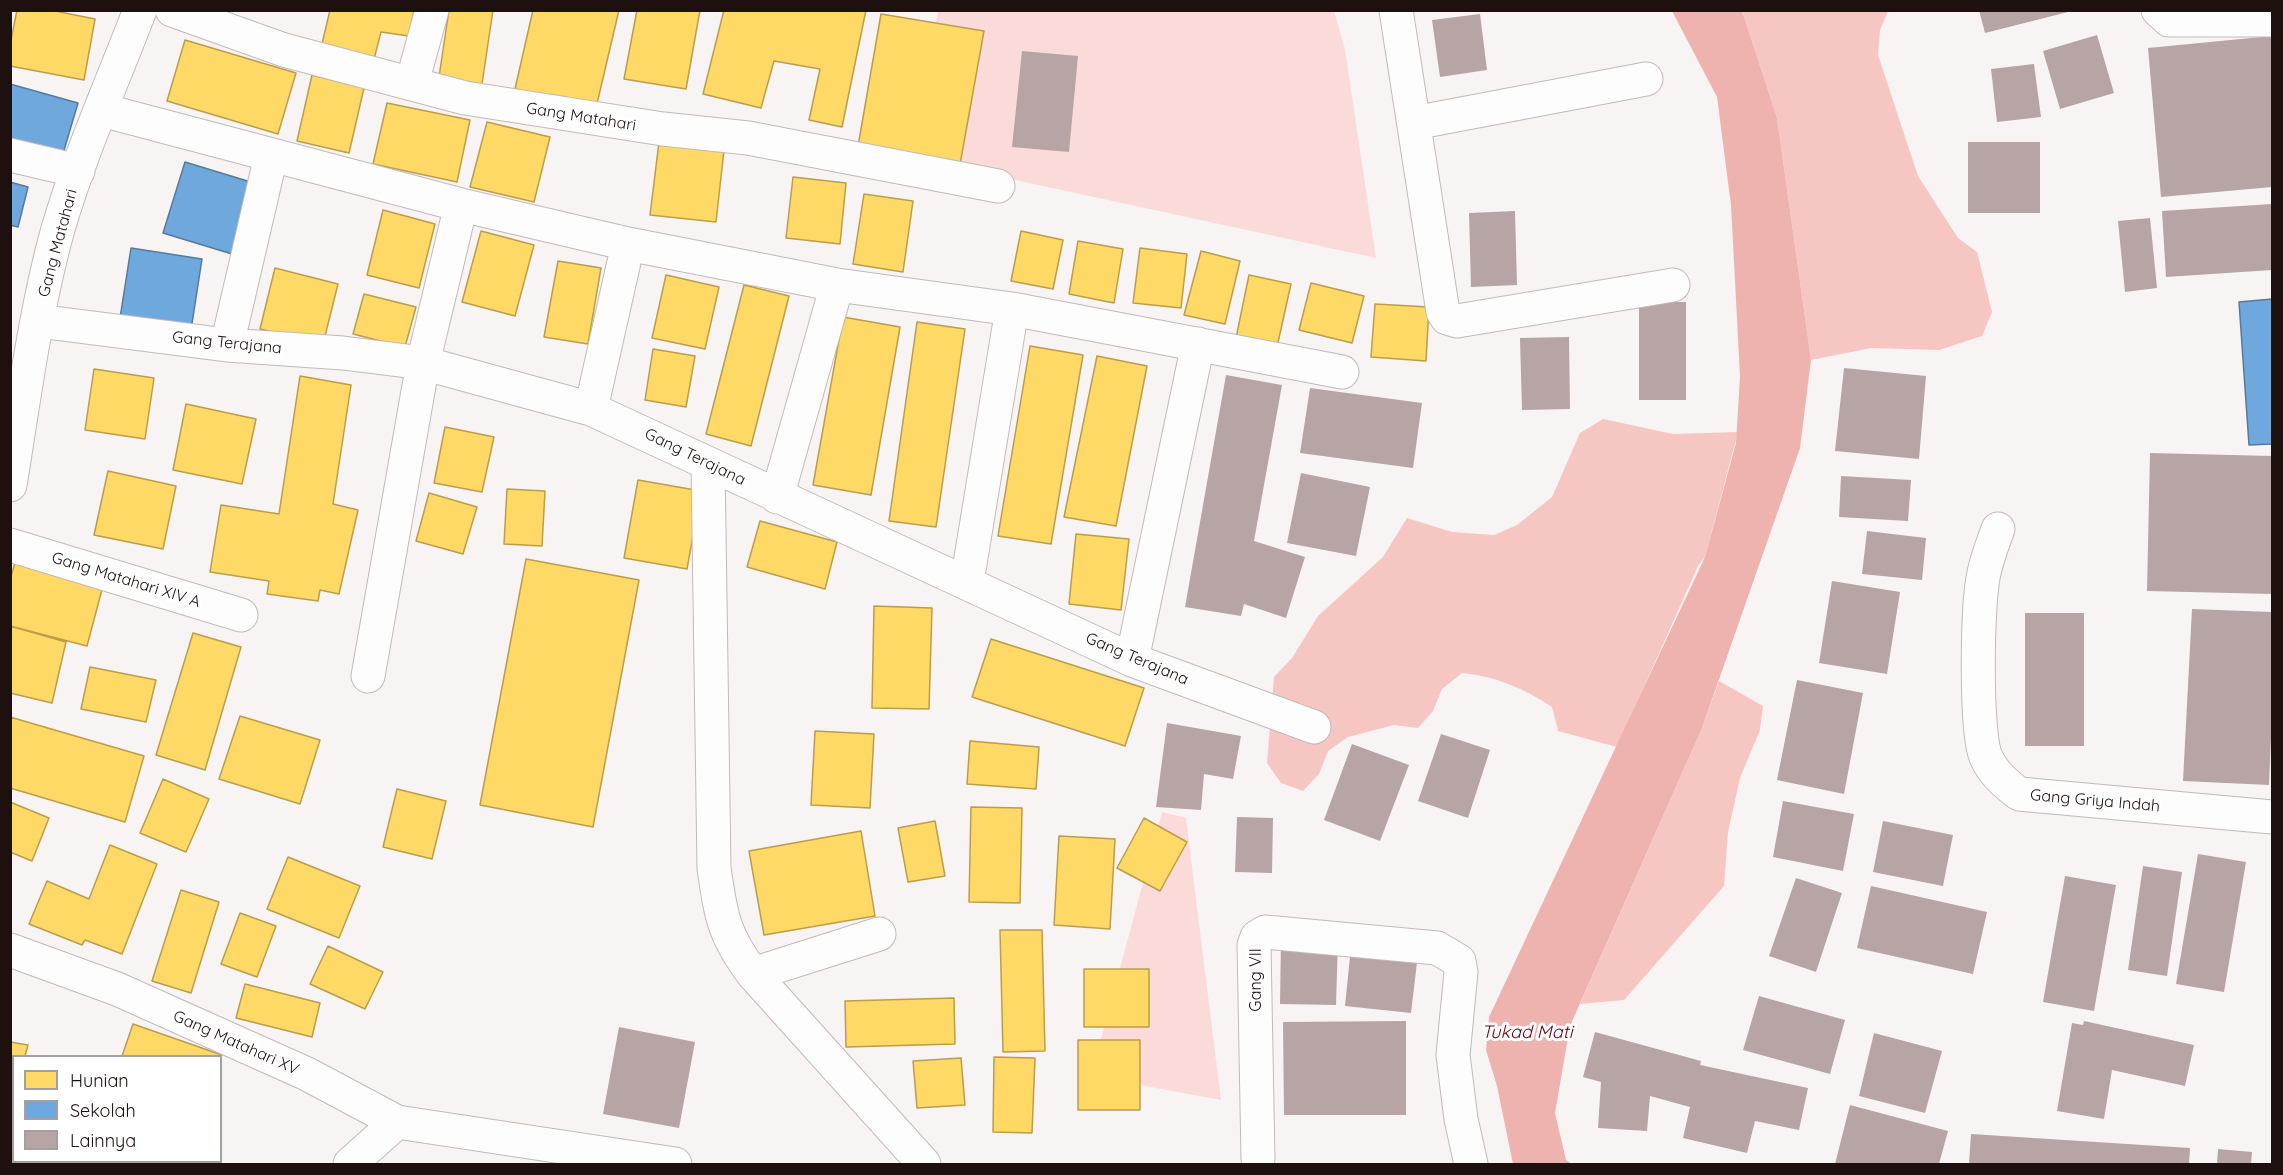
<!DOCTYPE html>
<style>
body{margin:0}
#map{position:relative;width:2283px;height:1175px;overflow:hidden;background:#f9f4f4;font-family:Quicksand,sans-serif}
canvas{display:block}
.frame{position:absolute;inset:0;border:12px solid #1d100f;pointer-events:none}
.legend{position:absolute;left:12px;top:1055px;width:210px;height:108px;box-sizing:border-box;background:#fff;border:2px solid #a59f9f;margin:0;padding:8px 10px;list-style:none;font-size:18px;color:#1d100f}
.legend li{display:flex;align-items:center;gap:12px;height:30px}
.legend b{width:30px;border:2px solid #a59f9f}
</style>
<div id="map">
<canvas width="2283" height="1175"></canvas>
<div class="frame"></div>
<ul class="legend">
<li><b style="height:16px;background:#ffd966"></b>Hunian</li>
<li><b style="height:16px;background:#6fa8dc"></b>Sekolah</li>
<li><b style="height:16px;background:#b6a5a4"></b>Lainnya</li>
</ul>
</div>
<script>
const c = document.querySelector('canvas').getContext('2d');
c.lineJoin = 'round';
function fillPath(path, color) {
  c.fillStyle = color;
  c.fill(path, 'evenodd');
}
function trace(path, color, width, dash) {
  c.strokeStyle = color;
  c.lineWidth = width;
  c.lineCap = dash ? 'butt' : 'round';
  c.setLineDash(dash || []);
  c.stroke(path);
}
function label(font, color, halo, rows, align = 'center') {
  c.font = font + ' Quicksand,sans-serif';
  c.lineWidth = 6;
  c.setLineDash([]);
  c.textBaseline = 'middle';
  c.strokeStyle = halo;
  c.fillStyle = color;
  for (const [text, x, y, turn = 0] of rows) {
    c.save();
    c.translate(x, y);
    c.rotate((+turn || 0) * Math.PI / 180);
    c.textAlign = isNaN(turn) ? turn : align;
    if (halo) c.strokeText(text, 0, 0);
    c.fillText(text, 0, 0);
    c.restore();
  }
}
fillPath(new Path2D(`
 M938 11H1334L1345 49 1376 258 909 157Z
 M1162 812 1186 818 1221 1100 1091 1076Z`), '#fbdbd9');
fillPath(new Path2D(`
 M1742 11H1888L1880 30 1878 55 1918 176 1958 238 1977 252 1992 312 1982 336 1939 350 1871 348 1811 360 1777 118Z
 M1603 419 1673 434 1738 432 1705 557 1698 566 1617 747 1558 731 1552 707C1525 689 1495 676 1462 673L1442 689 1433 711 1418 728 1394 725 1348 737 1328 751 1319 774 1303 791 1281 783 1267 763 1274 677 1292 658 1318 616 1383 557 1407 518 1452 532 1494 535 1517 525 1552 497 1580 433Z
 M1719 681 1763 706 1760 730 1740 778 1728 832 1724 886 1624 1000 1580 1004 1702 728Z`), '#f6c6c3');
fillPath(new Path2D(`
 M1672 11H1742L1777 118 1811 360 1800 448 1702 728 1570 1026 1555 1113 1566 1160 1572 1164H1513L1497 1086 1486 1050 1489 1017 1705 557 1736 443 1740 376 1731 205 1717 97Z`), '#eeb2af');
const homes = new Path2D(`
 M17 10H50L95 19 84 80 10 66V45Z
 M330 10H414L409 36 381 32 374 59 321 48Z
 M449 10H493L482 84 439 77Z
 M533 10H619L596 108 515 89Z
 M637 10H700L686 89 624 79Z
 M724 10H866L842 127 809 120 820 69 774 61 761 108 703 94Z
 M881 14 984 31 959 170 857 152Z
 M185 40 296 73 278 134 167 101Z
 M312 75 364 88 349 153 297 141Z
 M387 103 470 120 457 182 373 164Z
 M487 122 550 137 534 202 470 187Z
 M659 142 724 150 716 222 650 215Z
 M793 177 846 183 840 244 786 238Z
 M864 194 913 201 903 272 853 264Z
 M383 210 435 224 419 288 367 275Z
 M481 231 534 245 515 316 462 302Z
 M1021 231 1063 240 1053 289 1011 281Z
 M1078 241 1123 249 1114 303 1069 294Z
 M1140 248 1187 254 1181 308 1133 303Z
 M1201 251 1240 261 1225 324 1184 315Z
 M558 261 601 268 588 344 544 337Z
 M275 268 338 284 323 344 260 329Z
 M666 275 719 287 705 349 652 338Z
 M1249 275 1291 284 1277 347 1236 338Z
 M1311 283 1364 296 1352 343 1299 330Z
 M744 285 789 296 751 446 706 434Z
 M364 294 416 307 405 347 353 334Z
 M1375 304 1429 307 1426 361 1371 357Z
 M843 317 900 327 871 495 813 485Z
 M917 322 965 329 936 527 889 521Z
 M1030 346 1083 355 1051 544 998 536Z
 M653 349 695 356 686 407 645 400Z
 M1097 356 1147 366 1116 526 1064 517Z
 M94 369 154 378 145 439 85 430Z
 M300 376 351 385 333 504 358 510 339 594 320 590 318 601 267 594 269 581 210 572 221 505 279 514Z
 M186 404 256 419 242 484 173 470Z
 M445 427 494 437 482 492 434 483Z
 M108 471 176 486 163 549 94 535Z
 M638 480 701 491 687 569 624 558Z
 M507 489 545 491 542 546 504 544Z
 M429 493 477 507 463 554 416 541Z
 M760 521 837 542 825 589 747 567Z
 M1076 534 1129 539 1121 610 1069 604Z
 M16 559 104 582 87 646 10 626V580Z
 M526 559 639 580 593 827 480 805Z
 M874 606 932 608 929 709 872 708Z
 M10 626 66 642 52 703 10 693Z
 M193 633 241 647 205 770 156 755Z
 M991 639 1144 688 1125 746 972 697Z
 M90 667 156 680 146 722 81 709Z
 M240 716 320 740 300 804 219 779Z
 M10 717 144 756 125 822 10 788Z
 M815 731 874 734 870 808 811 805Z
 M970 741 1039 747 1036 789 967 784Z
 M163 779 209 799 186 852 140 833Z
 M397 789 446 801 432 859 383 847Z
 M10 802 49 818 32 861 10 852Z
 M971 807 1022 808 1020 903 969 902Z
 M1144 818 1187 842 1160 891 1117 868Z
 M935 821 945 876 908 882 898 828Z
 M861 831 875 916 764 935 749 851Z
 M1059 836 1115 839 1110 929 1054 925Z
 M110 845 157 864 122 954 85 940 82 945 29 924 47 881 89 899Z
 M288 857 360 886 339 938 267 909Z
 M181 890 219 902 191 993 152 981Z
 M240 913 276 926 257 977 221 964Z
 M1000 930H1042L1045 1051 1003 1052Z
 M328 946 383 972 365 1009 310 984Z
 M1084 969H1149V1027H1084Z
 M245 984 320 1003 312 1037 236 1018Z
 M954 998 955 1044 846 1047 845 1001Z
 M133 1024 222 1055 220 1058 122 1056Z
 M1078 1040H1140V1110H1078Z
 M10 1042 28 1045 25 1056H14V1117L10 1116Z
 M994 1057 1035 1058 1032 1133 993 1132Z
 M961 1058 965 1105 917 1108 913 1061Z
 M85 1162H184L183 1164H84Z`);
fillPath(homes, '#ffd966');
trace(homes, '#bb9d4c', 1.5);
const schools = new Path2D(`
 M10 84 78 103 62 157 10 143Z
 M185 162 254 183 232 254 163 233Z
 M10 182 28 187 18 227 10 225Z
 M131 248 202 259 191 330 120 318Z
 M2272 299V444L2249 445 2239 302Z`);
fillPath(schools, '#6fa8dc');
trace(schools, '#567a9e', 1.5);
fillPath(new Path2D(`
 M1979 10H2072V11L1985 33Z
 M1480 14 1487 70 1440 77 1432 20Z
 M2097 35 2114 93 2060 109 2043 51Z
 M2272 36V187L2161 197 2148 48Z
 M1022 51 1078 56 1069 152 1012 147Z
 M2034 64 2041 117 1997 122 1991 69Z
 M1968 142H2040V213H1968Z
 M2272 204V270L2166 277 2162 211Z
 M1515 211 1517 285 1471 287 1469 213Z
 M2150 218 2157 288 2125 292 2118 221Z
 M1639 302H1686V400H1639Z
 M1569 337 1570 409 1522 410 1520 338Z
 M1844 368 1926 376 1919 459 1835 451Z
 M1226 375 1282 385 1254 541 1305 557 1286 618 1244 604 1241 616 1185 607Z
 M1310 388 1422 403 1413 468 1300 453Z
 M2150 453 2272 456V594L2147 591Z
 M1301 473 1370 487 1356 556 1287 543Z
 M1841 476 1911 480 1908 521 1839 517Z
 M1867 531 1926 538 1922 580 1862 574Z
 M1832 581 1900 592 1887 674 1819 663Z
 M2192 609 2272 612V714L2269 785 2183 781Z
 M2025 613H2084V746H2025Z
 M1797 680 1863 693 1844 794 1777 780Z
 M1167 723 1241 736 1233 779 1204 774 1201 810 1156 807Z
 M1441 734 1490 750 1468 818 1418 801Z
 M1352 744 1409 765 1380 841 1324 820Z
 M1783 801 1854 814 1843 871 1773 857Z
 M1237 817 1273 818 1272 873 1235 872Z
 M1883 821 1953 835 1943 886 1873 872Z
 M2198 854 2246 862 2224 992 2176 984Z
 M2143 866 2182 872 2167 976 2128 970Z
 M2065 876 2116 885 2094 1011 2043 1002Z
 M1796 878 1842 893 1816 972 1769 956Z
 M1871 886 1987 912 1973 974 1857 948Z
 M1281 938 1338 939 1336 1005 1280 1004Z
 M1351 947 1418 954 1411 1013 1345 1006Z
 M1759 996 1845 1020 1830 1074 1743 1050Z
 M1406 1021V1115H1284L1283 1022Z
 M2084 1021 2194 1045 2185 1086 2112 1070 2104 1119 2057 1111 2072 1023 2083 1025Z
 M619 1027 695 1042 679 1128 603 1114Z
 M1595 1032 1701 1061 1700 1065 1808 1088 1799 1130 1755 1121 1747 1153 1683 1138 1690 1107 1650 1096 1647 1131 1598 1128 1601 1082 1583 1077Z
 M1874 1033 1942 1051 1925 1113 1859 1096Z
 M1850 1105 1948 1131 1939 1164H1835Z
 M1971 1134 2190 1148 2189 1164H1969Z
 M2218 1149 2252 1152 2251 1164H2217Z`), '#b6a5a4');
const minor = new Path2D(`
 M172 10 284 50 465 98 663 129 748 138 998 186
 M1396 10 1443 312 1447 318 1457 321 1673 285
 M2158 10 2169 20H2272
 M412 83 432 10
 M102 110 461 205 628 244 837 285 1012 309 1342 372
 M1414 123 1646 79
 M10 155 78 171
 M38 321 227 345 343 353 423 363 591 409 1132 660 1314 727
 M227 345 271 156
 M591 409 628 244
 M708 464 714 868C721 916 723 934 753 974L924 1164
 M10 485C24 400 35 311 58 229 80 154 112 83 140 10
 M777 497 837 285
 M1998 529C1993 543 1987 558 1984 573 1977 602 1975 732 1986 757 1993 773 2006 784 2019 794L2272 817
 M10 545 241 615
 M967 582 1012 309
 M1132 660 1198 344
 M368 676 423 363 461 205
 M10 950 117 989 307 1074 397 1122 350 1164
 M753 974 879 934
 M397 1122 675 1164
 M1258 1159 1254 945 1257 937 1265 932 1437 948 1459 961 1461 972 1453 1055 1461 1119 1471 1164`);
trace(minor, '#c3b9b9', 35);
trace(minor, '#fefdfd', 33);
label('16px', '#1d100f', '#fff', [
 ["Gang Matahari",581,117,9],
 ["Gang Matahari",58,243,-75],
 ["Gang Terajana",227,343,6],
 ["Gang Terajana",695,457,26],
 ["Gang Matahari XIV A",126,580,17],
 ["Gang Terajana",1137,659,23],
 ["Gang Griya Indah",2095,801,5],
 ["Gang VII",1256,980,-90],
 ["Gang Matahari XV",236,1043,24]
]);
label('italic 18px', '#66000e', '#fff', [
 ["Tukad Mati",1527,1033]
]);
</script>
